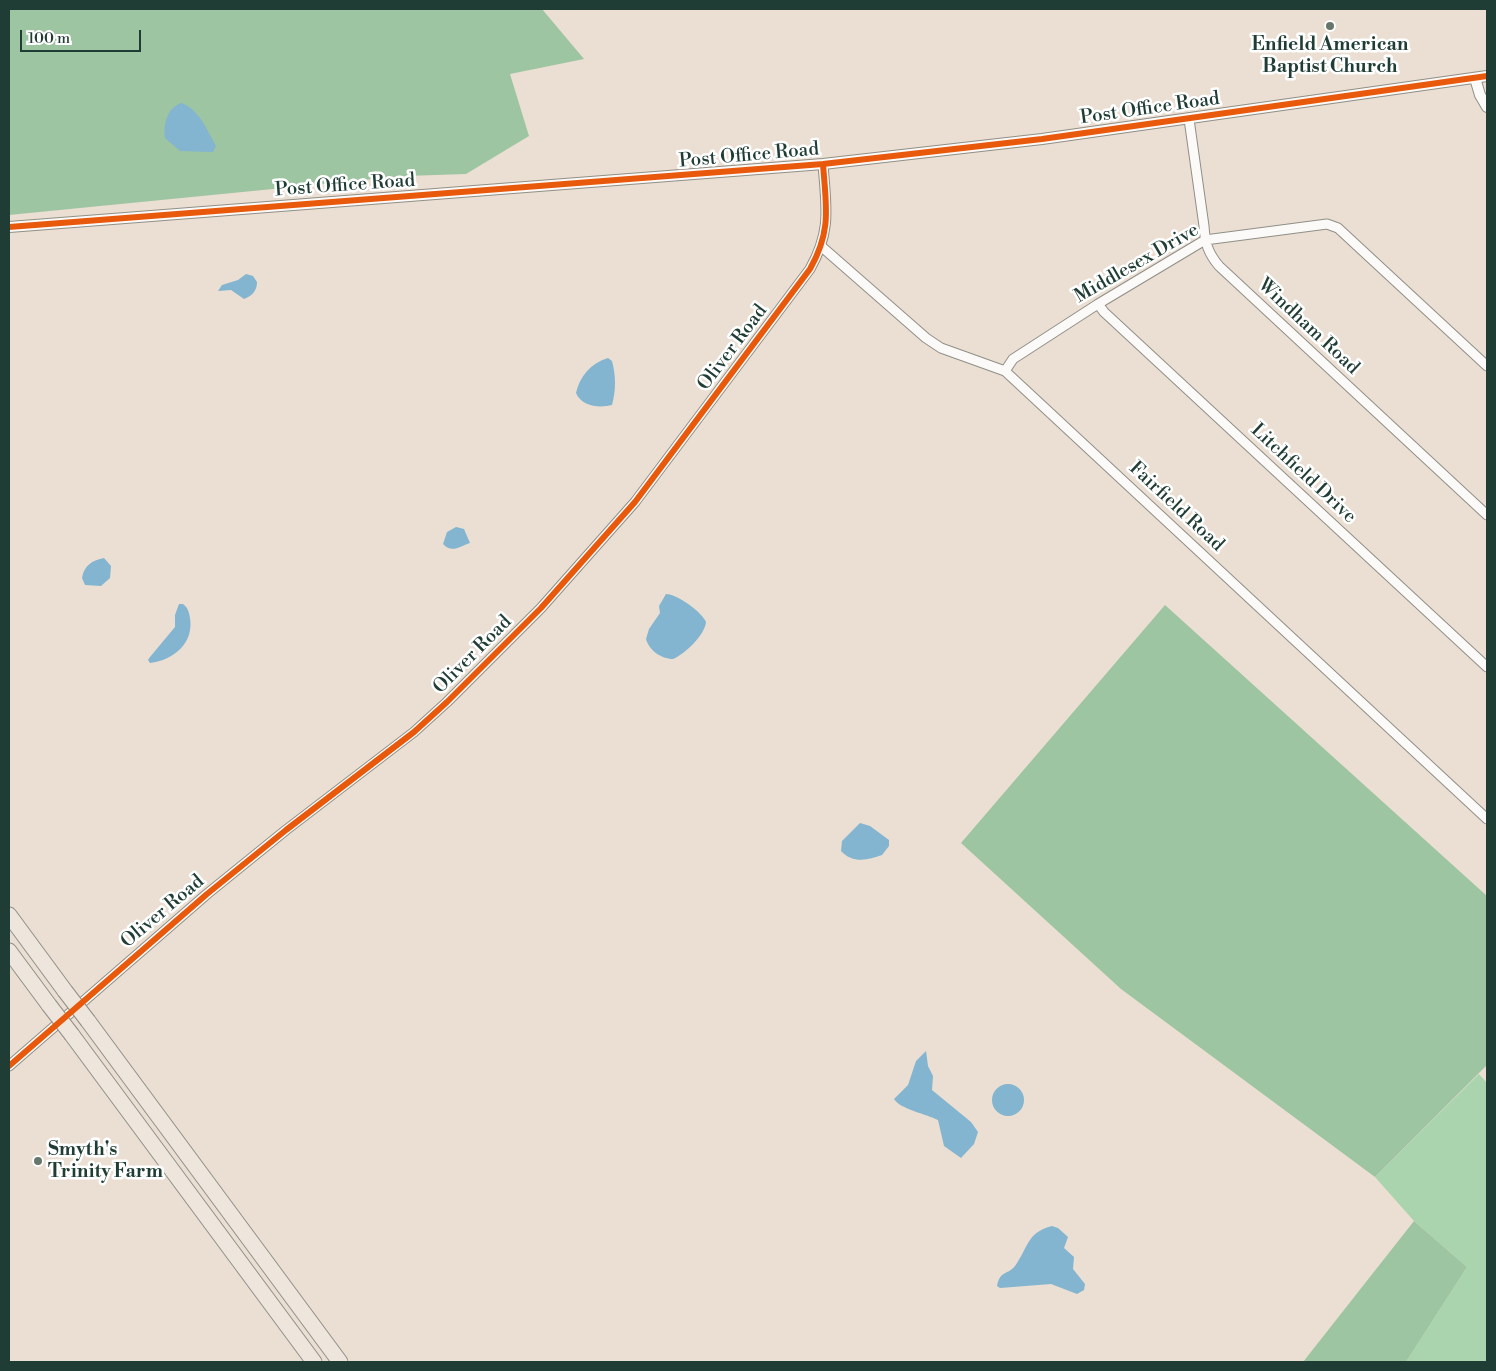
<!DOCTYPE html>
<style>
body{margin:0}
#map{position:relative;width:1496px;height:1371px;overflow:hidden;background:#eadfd2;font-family:"Libre Bodoni",serif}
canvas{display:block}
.frame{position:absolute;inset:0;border:10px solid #1f3d34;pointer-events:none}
.scale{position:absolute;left:20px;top:30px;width:121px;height:22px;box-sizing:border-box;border:2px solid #1f3d34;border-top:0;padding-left:6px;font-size:15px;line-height:18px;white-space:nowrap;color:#1f3d34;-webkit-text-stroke:4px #fff;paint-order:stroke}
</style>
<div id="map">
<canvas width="1496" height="1371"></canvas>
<div class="frame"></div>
<div class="scale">100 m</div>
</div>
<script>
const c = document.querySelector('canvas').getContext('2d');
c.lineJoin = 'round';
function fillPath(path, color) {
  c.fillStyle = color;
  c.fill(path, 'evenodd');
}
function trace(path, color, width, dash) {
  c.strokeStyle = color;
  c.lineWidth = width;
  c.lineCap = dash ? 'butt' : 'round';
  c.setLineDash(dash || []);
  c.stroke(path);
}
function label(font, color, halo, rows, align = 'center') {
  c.font = font + ' "Libre Bodoni",serif';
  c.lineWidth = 5;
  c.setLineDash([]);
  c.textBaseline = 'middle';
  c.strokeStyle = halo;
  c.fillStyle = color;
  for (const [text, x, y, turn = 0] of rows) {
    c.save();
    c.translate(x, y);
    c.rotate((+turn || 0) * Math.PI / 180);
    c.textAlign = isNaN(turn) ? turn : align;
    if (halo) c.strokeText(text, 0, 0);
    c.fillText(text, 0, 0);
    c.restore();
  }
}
fillPath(new Path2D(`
 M1479 1074 1487 1083V1362H1406L1467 1267 1414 1221 1375 1177Z`), '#aad4ad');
fillPath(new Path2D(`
 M9 9H542L584 59 510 74 529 136 466 174 405 176 9 215Z
 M1165 605 1487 896V1065L1375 1177 1121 989 961 843Z
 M1414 1221 1467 1267 1406 1362H1303Z`), '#9ec5a2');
fillPath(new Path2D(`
 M181 103C199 109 207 130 216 146L213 152 180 151 165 138C163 125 167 108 181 103Z
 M246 274 253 276 257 282C257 291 252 296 244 299L231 290 218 291 222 285 238 280Z
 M608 358 612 361C616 377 616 389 612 405 600 408 582 407 576 393 580 376 591 363 608 358Z
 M456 527 464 529 470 543C460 546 452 554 443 544L447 532Z
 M104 558 111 566 110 578 101 586 85 585 82 578C84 565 93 560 104 558Z
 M666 594C677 594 702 612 706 622 705 635 685 654 673 659 661 659 649 650 646 639L649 629 660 613 659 606Z
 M179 604H183C188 608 189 612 190 618 194 643 174 660 150 663L148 660 150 657 175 627V615Z
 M860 823 870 826 889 840V846L882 855C868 860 853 864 841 851L842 841Z
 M926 1051 928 1066 933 1076 932 1090 971 1122 978 1132 974 1144 961 1158 944 1146 938 1120C926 1114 900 1109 894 1099L908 1085 916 1061Z
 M992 1100a16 16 0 1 1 32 0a16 16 0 1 1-32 0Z
 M1052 1226 1058 1228 1068 1237 1064 1248 1074 1257 1073 1269 1085 1284 1084 1290 1077 1294 1051 1284 1000 1288 997 1286C1000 1270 1008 1275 1015 1266 1028 1248 1027 1232 1052 1226Z`), '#83b4d0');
const minor = new Path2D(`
 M1189 119 1204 226C1205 243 1208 253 1219 266L1487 515
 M822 247 926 338 941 348 1005 371 1487 819
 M1098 304 1104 312 1487 667
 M1005 371 1013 359 1098 304 1205 240 1327 224 1338 228 1352 241 1487 366
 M9 1066 207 894 286 830 414 732 447 702 541 608 635 502 810 269C832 230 826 207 823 164`);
const tertiary = new Path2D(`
 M1475 78 1480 95 1487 107
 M9 227 823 164 1042 139 1487 76`);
const motorway = new Path2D(`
 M9 915 65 991
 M9 951 49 1005
 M88 1021 340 1362
 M72 1035 314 1362`);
trace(minor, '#908f87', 11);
trace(tertiary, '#908f87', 12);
trace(motorway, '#908f87', 17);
trace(minor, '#fcfaf8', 9);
trace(tertiary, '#fcfaf8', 10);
trace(motorway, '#eee5dd', 15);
const motorwayBridge = new Path2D(`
 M65 991 88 1021
 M49 1005 72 1035`);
trace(motorwayBridge, '#908f87', 17, []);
trace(motorwayBridge, '#eee5dd', 15);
trace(new Path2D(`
 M9 227 823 164 1042 139 1487 76
 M9 1066 207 894 286 830 414 732 447 702 541 608 635 502 810 269C832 230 826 207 823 164`), '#e8590c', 6);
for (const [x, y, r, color] of [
 [1330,26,5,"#66766b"],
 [38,1161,5,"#66766b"]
]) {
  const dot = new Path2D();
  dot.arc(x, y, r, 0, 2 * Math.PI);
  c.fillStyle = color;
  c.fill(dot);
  trace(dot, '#fff', 2);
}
label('bold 19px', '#1f3d34', '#fff', [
 ["Enfield American",1330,45],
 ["Baptist Church",1330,67],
 ["Smyth's",48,1150,"left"],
 ["Trinity Farm",48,1172,"left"]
]);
label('19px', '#1f3d34', '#fff', [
 ["Post Office Road",1150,109,-8],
 ["Post Office Road",749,156,-5],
 ["Post Office Road",345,186,-4],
 ["Middlesex Drive",1137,264,-30],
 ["Windham Road",1308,327,43],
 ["Oliver Road",733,348,-53],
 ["Litchfield Drive",1303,474,43],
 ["Fairfield Road",1176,507,43],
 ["Oliver Road",473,655,-45],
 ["Oliver Road",163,912,-40]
]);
</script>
